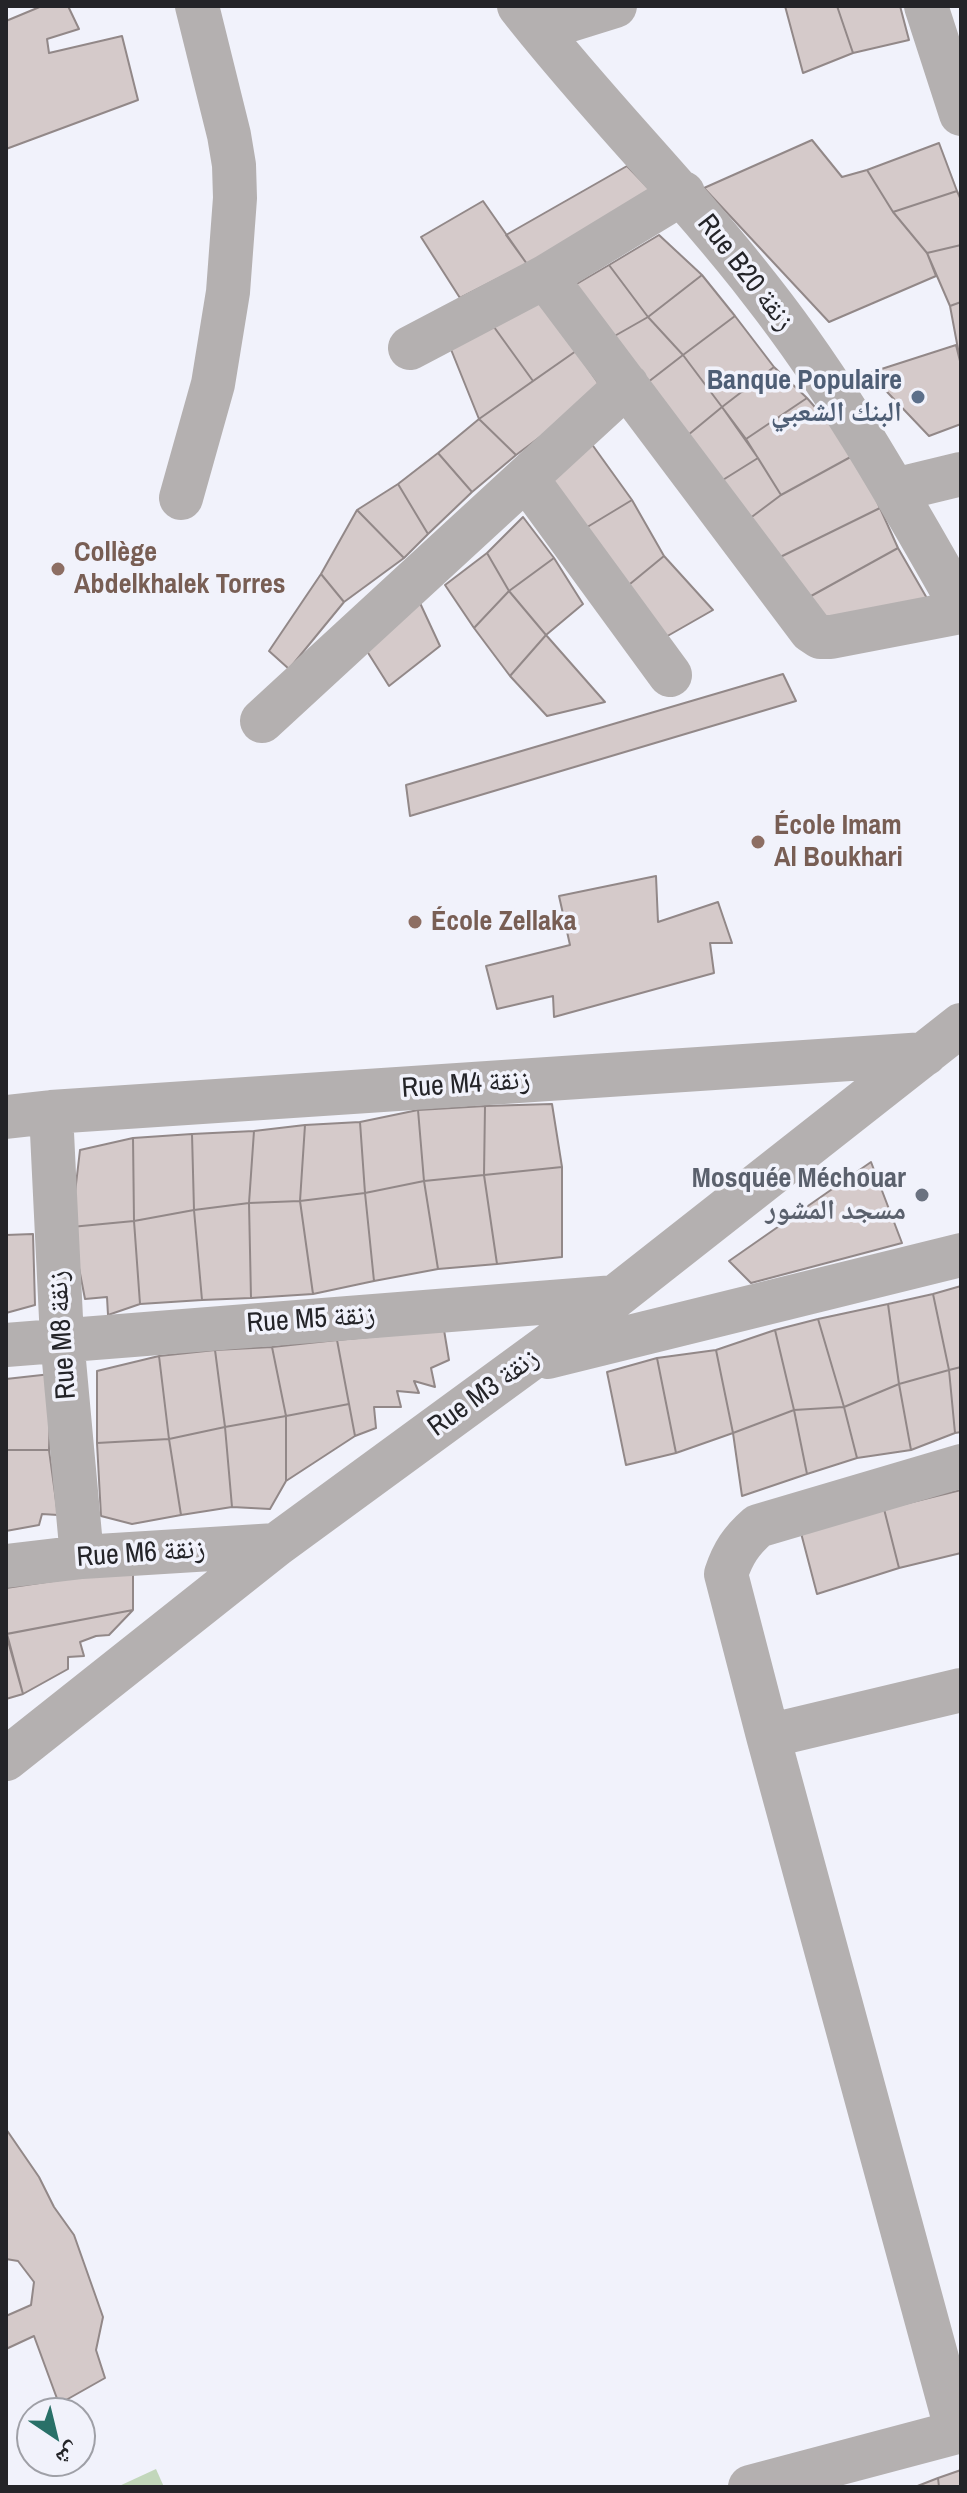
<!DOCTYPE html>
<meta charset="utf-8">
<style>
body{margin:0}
#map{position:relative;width:967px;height:2493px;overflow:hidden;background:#f1f2fb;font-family:"Archivo Narrow","Noto Naskh Arabic",sans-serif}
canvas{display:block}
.frame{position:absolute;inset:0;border:8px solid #242428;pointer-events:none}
.north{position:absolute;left:16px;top:2397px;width:80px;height:80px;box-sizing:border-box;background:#f1f2fb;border:2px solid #9fa0a7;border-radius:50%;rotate:145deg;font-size:22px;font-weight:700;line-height:32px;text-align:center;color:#242428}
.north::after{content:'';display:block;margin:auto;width:28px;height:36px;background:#297068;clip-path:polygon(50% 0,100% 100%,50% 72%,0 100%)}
</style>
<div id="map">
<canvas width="967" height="2493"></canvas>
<div class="frame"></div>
<div class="north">ش</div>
</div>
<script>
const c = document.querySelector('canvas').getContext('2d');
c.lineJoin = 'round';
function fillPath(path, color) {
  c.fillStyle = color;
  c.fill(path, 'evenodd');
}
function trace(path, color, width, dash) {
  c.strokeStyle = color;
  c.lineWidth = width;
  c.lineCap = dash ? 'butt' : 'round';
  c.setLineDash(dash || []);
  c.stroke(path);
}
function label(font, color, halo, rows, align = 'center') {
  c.font = font + ' "Archivo Narrow","Noto Naskh Arabic",sans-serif';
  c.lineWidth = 7;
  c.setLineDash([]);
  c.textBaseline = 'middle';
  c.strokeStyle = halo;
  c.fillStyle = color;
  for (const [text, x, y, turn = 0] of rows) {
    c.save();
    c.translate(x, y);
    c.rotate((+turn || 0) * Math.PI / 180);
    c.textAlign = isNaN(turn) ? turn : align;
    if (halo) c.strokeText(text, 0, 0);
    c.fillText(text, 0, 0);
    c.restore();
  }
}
fillPath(new Path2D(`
 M156 2469 164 2487H117Z`), '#c2d7bb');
const building = new Path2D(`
 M42 6H68L79 29 47 39 49 53 122 36 138 100 6 149V21Z
 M785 6H837L853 53 803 73Z
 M837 6H900L909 40 853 53Z
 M812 140 842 177 867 170 893 212 927 253 936 276 829 322 704 188Z
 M939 143 957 191 893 212 867 170Z
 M627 166 657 197 527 264 506 235Z
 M957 191 961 200V245L927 253 893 212Z
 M483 201 527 264 460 298 421 237Z
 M659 235 702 275 648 317 609 265Z
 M961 245V302L950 306 927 253Z
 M609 265 648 317 604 342 568 289Z
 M702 275 735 316 683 355 648 317Z
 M543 298 576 351 533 381 494 327Z
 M961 302V365L950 306Z
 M735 316 774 367 722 407 683 355Z
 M648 317 683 355 643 386 604 342Z
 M494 327 533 381 479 419 450 347Z
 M956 345 961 365V424L929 436 869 373Z
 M576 351 603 390 516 455 479 419Z
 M683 355 722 407 682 440 643 386Z
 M774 367 807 398 746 439 722 407Z
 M807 398 856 454 781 495 746 439Z
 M722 407 758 458 718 483 682 440Z
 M479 419 516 455 472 492 438 453Z
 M591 443 632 500 579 532 541 484Z
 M438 453 472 492 428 534 398 484Z
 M856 454 880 508 766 564 745 522 781 495Z
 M758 458 781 495 745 522 718 483Z
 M398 484 428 534 404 558 357 510Z
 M632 500 664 556 619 593 579 532Z
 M880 508 898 548 802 601 766 564Z
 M357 510 404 558 344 602 321 574Z
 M523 517 554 558 509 591 487 553Z
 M898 548 932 607 827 629 802 601Z
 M487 553 509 591 474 628 445 585Z
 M664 556 713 610 657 642 619 593Z
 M554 558 583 604 546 635 509 591Z
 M321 574 344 602 289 669 269 651Z
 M509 591 546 635 510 676 474 628Z
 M420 603 440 646 389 686 365 648Z
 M546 635 605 702 547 716 510 676Z
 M783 674 796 701 410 816 406 785Z
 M656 876 658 922 718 902 732 943H710L714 973 554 1017 553 996 497 1009 486 966 570 945 559 896Z
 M552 1104 562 1167 484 1175 485 1106Z
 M485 1106 484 1175 424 1181 418 1110Z
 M418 1110 424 1181 365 1193 360 1122Z
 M360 1122 365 1193 300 1201 305 1125Z
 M305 1125 300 1201 249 1203 254 1131Z
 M254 1131 249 1203 194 1210 192 1134Z
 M192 1134 194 1210 134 1221 133 1138Z
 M133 1138 134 1221 71 1227 80 1150Z
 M871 1162 902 1243 751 1283 729 1261Z
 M562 1167V1257L497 1264 484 1175Z
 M484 1175 497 1264 438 1269 424 1181Z
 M424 1181 438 1269 374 1281 365 1193Z
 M365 1193 374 1281 313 1294 300 1201Z
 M300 1201 313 1294 251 1298 249 1203Z
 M249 1203 251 1298 202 1300 194 1210Z
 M194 1210 202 1300 140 1304 134 1221Z
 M134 1221 140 1304 108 1315 107 1297 85 1299 71 1227Z
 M33 1234 35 1305 6 1313V1235Z
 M961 1286V1367L949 1370 933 1294Z
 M933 1294 949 1370 899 1384 888 1304Z
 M888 1304 899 1384 844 1407 818 1319Z
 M818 1319 844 1407 794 1410 775 1330Z
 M444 1330 449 1360 431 1368 435 1387 414 1381 419 1393 397 1391 401 1407H374L376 1428 355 1436 337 1340Z
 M775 1330 794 1410 733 1433 716 1350Z
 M337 1340 349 1404 286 1416 272 1347Z
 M272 1347 286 1416 225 1427 215 1350Z
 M215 1350 225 1427 169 1439 159 1356Z
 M716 1350 733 1433 676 1453 657 1358Z
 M159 1356 169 1439 97 1443V1371Z
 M657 1358 676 1453 626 1465 607 1372Z
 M961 1367V1432L955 1433 949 1370Z
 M949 1370 955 1433 911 1450 899 1384Z
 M51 1374 49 1450H6V1379Z
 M899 1384 911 1450 857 1458 844 1407Z
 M349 1404 355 1436 286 1481V1416Z
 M844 1407 857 1458 807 1474 794 1410Z
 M794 1410 807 1474 742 1496 733 1433Z
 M286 1416V1481L270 1509 232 1507 225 1427Z
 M225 1427 232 1507 181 1515 169 1439Z
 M169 1439 181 1515 132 1524 101 1516 97 1443Z
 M6 1450H49L58 1515 42 1514 39 1525 6 1531Z
 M961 1490V1553L899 1568 884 1509Z
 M884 1509 899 1568 817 1594 801 1533Z
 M133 1569V1610L6 1634V1588Z
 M133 1610 109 1635 96 1636 80 1642 84 1656 68 1657V1669L23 1694 7 1634Z
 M6 1634 23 1694 6 1699Z
 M6 2129 39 2177 54 2207 74 2235 103 2317 96 2350 105 2378 59 2404 34 2336 6 2349V2316L31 2305 34 2282 18 2261 6 2259Z
 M961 2470V2487H939L938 2478Z
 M938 2478 939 2487H915Z`);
fillPath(building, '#d5caca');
trace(building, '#928888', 2);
trace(new Path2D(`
 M519 6C596 105 686 193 763 293 839 390 900 499 961 606
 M926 6 961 114
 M538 30 615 6
 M545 277 811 631 820 637H831L961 612
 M410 348 545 277 683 193
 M526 478 670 675
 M895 490 961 474
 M181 498 213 384 228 292 235 198 234 165 229 135 197 6
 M262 721 627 385
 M51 1112 62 1339 82 1557
 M6 1117 51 1112 925 1054
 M6 1345 615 1297
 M548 1357 961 1255
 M6 1566 82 1557 276 1545
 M768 1736 961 1690
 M6 1759 276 1545 615 1297 961 1025
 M957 2432 768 1736 726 1574C733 1553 741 1541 758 1526L961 1466
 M750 2487 961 2431`), '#b4b0b0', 44);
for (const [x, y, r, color] of [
 [918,397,8,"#5c6f8a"],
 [58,569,8,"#8d6e63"],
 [758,842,8,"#8d6e63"],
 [415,922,8,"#8d6e63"],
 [922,1195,8,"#6b7280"]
]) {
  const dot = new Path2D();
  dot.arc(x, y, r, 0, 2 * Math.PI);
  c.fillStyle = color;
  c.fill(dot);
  trace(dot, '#f1f2fb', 3);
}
label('28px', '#242428', '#f1f2fb', [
 ["Rue B20 زنقة",745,273,52],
 ["Rue M4 زنقة",466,1085,-4],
 ["Rue M5 زنقة",311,1320,-4],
 ["Rue M8 زنقة",63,1335,-94],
 ["Rue M3 زنقة",484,1393,-36],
 ["Rue M6 زنقة",141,1554,-4]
]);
label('bold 28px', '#4e5e75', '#f1f2fb', [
 ["Banque Populaire",902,381],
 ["البنك الشعبي",902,413]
], 'right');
label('bold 28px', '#785e54', '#f1f2fb', [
 ["Collège",74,553],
 ["Abdelkhalek Torres",74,585],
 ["École Imam",774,826],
 ["Al Boukhari",774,858],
 ["École Zellaka",431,922]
], 'left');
label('bold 28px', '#5b616d', '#f1f2fb', [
 ["Mosquée Méchouar",906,1179],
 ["مسجد المشور",906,1211]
], 'right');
</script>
